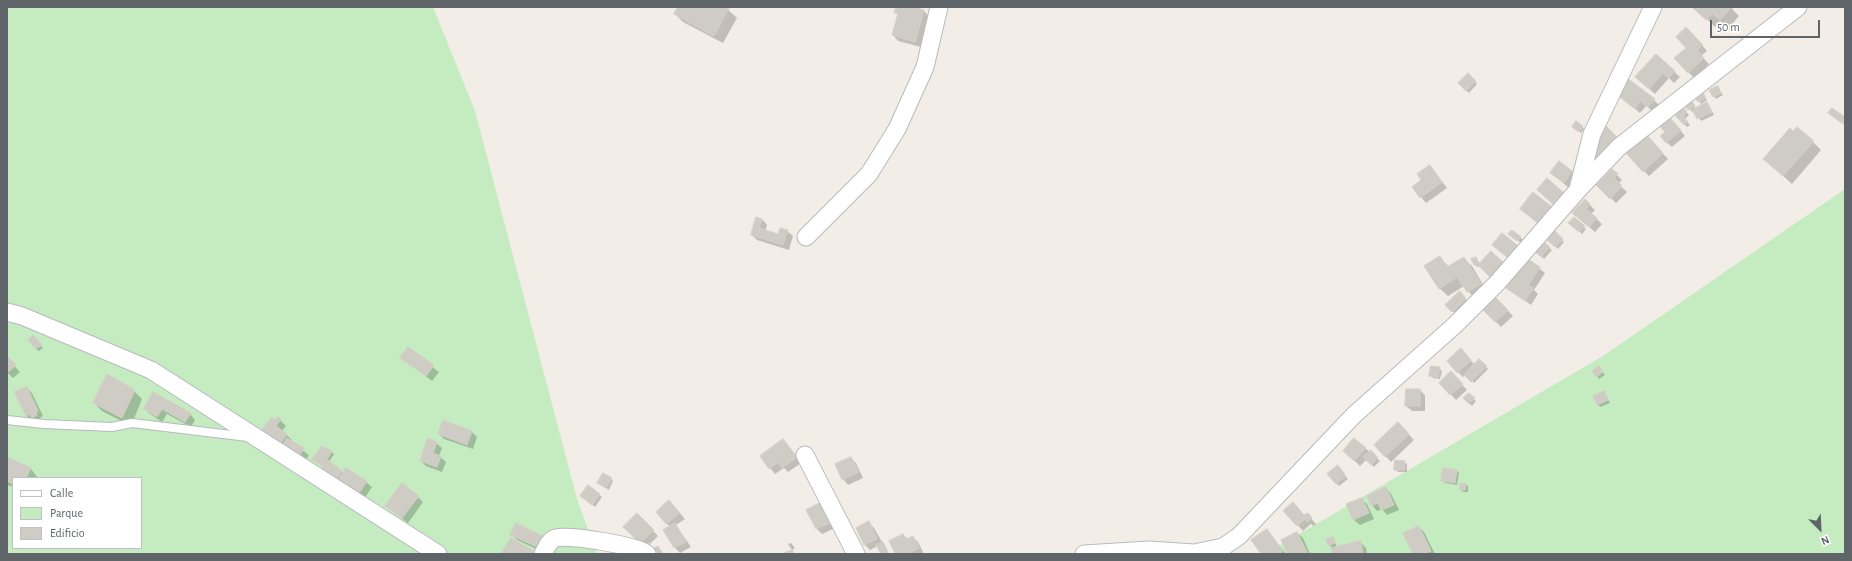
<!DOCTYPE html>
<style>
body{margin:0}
#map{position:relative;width:1852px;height:561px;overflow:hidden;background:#f2eee7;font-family:"Alegreya Sans",sans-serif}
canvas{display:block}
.frame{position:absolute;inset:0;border:8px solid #5e6468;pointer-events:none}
.legend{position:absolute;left:12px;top:477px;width:130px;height:72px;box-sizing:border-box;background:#fff;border:1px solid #bfc1c3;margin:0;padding:5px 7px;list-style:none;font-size:12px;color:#5e6468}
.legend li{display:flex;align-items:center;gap:8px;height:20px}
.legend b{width:20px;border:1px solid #bfc1c3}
.north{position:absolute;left:1800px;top:509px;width:40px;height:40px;-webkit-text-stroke:3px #fff;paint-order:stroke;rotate:156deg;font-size:11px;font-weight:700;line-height:16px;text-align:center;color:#5e6468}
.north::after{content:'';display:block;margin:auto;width:14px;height:18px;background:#5e6468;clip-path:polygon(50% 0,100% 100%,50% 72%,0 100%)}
.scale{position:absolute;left:1710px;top:20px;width:110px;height:18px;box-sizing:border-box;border:2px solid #5e6468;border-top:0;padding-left:5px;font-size:12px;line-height:14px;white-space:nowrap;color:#5e6468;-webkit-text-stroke:3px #fff;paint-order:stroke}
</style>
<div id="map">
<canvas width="1852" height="561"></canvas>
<div class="frame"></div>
<ul class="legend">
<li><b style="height:5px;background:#fff"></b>Calle</li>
<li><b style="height:11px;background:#c5ebc1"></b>Parque</li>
<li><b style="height:11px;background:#cfcbc5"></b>Edificio</li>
</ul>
<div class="north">N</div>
<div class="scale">50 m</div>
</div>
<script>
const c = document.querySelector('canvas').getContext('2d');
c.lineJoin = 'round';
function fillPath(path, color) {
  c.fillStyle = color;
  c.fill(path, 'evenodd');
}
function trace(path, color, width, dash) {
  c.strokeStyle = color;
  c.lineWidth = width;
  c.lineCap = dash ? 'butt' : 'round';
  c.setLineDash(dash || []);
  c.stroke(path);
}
fillPath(new Path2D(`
 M7 7H433L475 111 577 499 597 554H7ZM13 478H141V548H13Z
 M1845 189V554H1265L1603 356Z`), '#c5ebc1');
fillPath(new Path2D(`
 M679 7H725L737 18 723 43 683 22 675 14Z
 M897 7H908L924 11 929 17 921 47 898 41 893 35 898 15 895 12Z
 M1695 7H1734L1732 9 1739 16 1729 28 1720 21 1715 27Z
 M1692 34 1707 51 1701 56 1709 64 1694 78 1676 59 1687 48Z
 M1656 55 1680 77 1674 83 1669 78 1655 94 1642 82Z
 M1468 75 1477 84 1469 93 1459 83Z
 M1718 88 1723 95 1716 99 1714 96Z
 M1616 93 1654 100 1659 105 1654 112 1646 106 1640 113Z
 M1703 93 1707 100 1701 104 1699 101Z
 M1692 102 1696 109 1709 106 1714 115 1701 121 1694 110 1692 112 1685 103Z
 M1681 106 1689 115 1685 119 1690 125 1687 127 1672 110Z
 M1671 119 1685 136 1672 147 1666 142Z
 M1582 126 1584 129 1581 133 1576 130Z
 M1651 141 1668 159 1649 176 1644 171Z
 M1813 142 1821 150 1792 184 1764 159Z
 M1430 166 1447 188 1426 203 1413 187 1423 180Z
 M1612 170 1622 180 1618 184 1627 192 1616 203 1597 185Z
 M1572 171 1577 177 1569 188 1551 173Z
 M1547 180 1568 198 1559 209 1544 196Z
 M1585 200 1595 210 1591 214 1602 224 1595 232 1579 218Z
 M757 218 762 219 767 225 765 231 779 235 787 231 793 236 789 250 757 240 752 235Z
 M1574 218 1586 229 1582 234 1570 223Z
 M1555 233 1564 242 1558 249 1548 240Z
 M1512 236 1520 237 1523 240 1520 242Z
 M1543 243 1552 250 1544 259 1536 251Z
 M1516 245 1522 251 1512 262 1499 250Z
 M1440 257 1449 267 1463 258 1472 266 1488 293 1476 300 1464 286 1448 296 1439 288Z
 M1476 258 1480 264 1509 269 1496 282 1480 266 1478 267 1475 265 1473 259Z
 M1539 268 1545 273 1534 290 1538 294 1531 305 1507 288Z
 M1460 293 1468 302 1455 313 1446 305Z
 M1493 296 1513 316 1501 327 1482 307Z
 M36 339 43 348 39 351 36 349Z
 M408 348 439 372 432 381 402 357Z
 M1466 355 1475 365 1479 360 1488 369 1474 383 1466 375 1463 377 1458 372Z
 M7 358 20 372 13 378 7 372Z
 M1439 368 1442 371 1440 379 1433 378 1431 376Z
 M1601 370 1605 375 1599 379 1597 376Z
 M1451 373 1467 390 1456 400 1440 383Z
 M27 388 32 393 43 416 40 418 42 421H32L26 415Z
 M1420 390 1425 395V411H1412L1406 406Z
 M134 391 142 399 131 426 102 411 94 403Z
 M1603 392 1610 403 1600 407 1594 397Z
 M154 394 190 414 195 420 191 427 167 414 162 422 150 414 145 409Z
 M1469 394 1476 401 1472 406 1465 398Z
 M278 418 286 426 282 431 292 440 291 442 309 455 303 465 269 436Z
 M443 422 472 432 477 437 473 449 444 439 439 434Z
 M1398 424 1414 440 1391 462 1375 445Z
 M1355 439 1380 461 1374 467 1367 459 1360 466 1344 451Z
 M783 440 801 463 788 472 784 468 775 474 770 468Z
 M436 443 442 448 439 456 446 462 442 472 426 466 421 461Z
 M331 452 334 454 329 462 344 473 366 482 372 487 364 499 344 487 324 467 314 460Z
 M7 458 31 469 38 478H13V487L7 485Z
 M851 458 856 463 863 478 848 485 843 479Z
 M1404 462 1407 464V472H1398L1395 470Z
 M1340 469 1348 479 1339 486 1336 483Z
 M1457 471 1459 473 1457 485 1445 483 1442 480Z
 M611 479 613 481 609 490 598 483Z
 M1465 484 1468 486V492H1463L1461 490Z
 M1386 488 1391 494 1399 510 1387 515 1382 509 1377 511 1372 505Z
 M599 495 602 497 595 507 584 498Z
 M418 497 423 502 408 523 386 506Z
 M1362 499 1367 504 1374 519 1360 525 1354 520 1348 505Z
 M820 504 826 510 835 528 822 534 817 529 808 510Z
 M675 507 685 519 676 525 691 547 680 553 675 548 665 530 670 527 657 512Z
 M1285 511 1304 516 1308 515 1316 524 1313 526 1311 524 1303 531Z
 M637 514 658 536 649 545 653 550 658 547 663 554H651L624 527Z
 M869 523 874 528 889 554H882L878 546 870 550 865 545Z
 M1419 527 1424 532 1435 554H1414Z
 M1267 530 1272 536 1286 554H1262Z
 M1297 533 1303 538 1310 554H1289Z
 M512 535 550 543 545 553 517 540Z
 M903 535 908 539 913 537 918 542 924 554H896Z
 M1333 538 1337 547 1360 542 1366 548 1367 554H1334L1332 547 1329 545Z
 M791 543 795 548 792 550 788 544Z`), '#0003');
const building = new Path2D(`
 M678 7H727L729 8 714 36 674 14Z
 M896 7H912L924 10 915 42 892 35 898 13H894Z
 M1694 7H1731L1720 20 1712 13 1706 20 1693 8Z
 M1686 27 1703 45 1697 50 1704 58 1688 73 1674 58 1686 48 1676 37Z
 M1656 54 1675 71 1668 78 1663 73 1649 89 1635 77Z
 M1468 73 1476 81 1466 91 1458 83Z
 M1627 78 1655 99 1648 107 1640 101 1635 109 1615 93Z
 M1718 86 1721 93 1713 97 1709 90Z
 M1701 89 1706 98 1698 102 1693 94Z
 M1690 98 1695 106 1688 110 1683 103Z
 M1679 102 1687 112 1683 116 1688 122 1684 125 1670 110Z
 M1707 102 1712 112 1697 119 1692 110Z
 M1832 108 1845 117 1843 124 1828 113Z
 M1665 112 1681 130 1666 143 1660 136 1665 132 1655 121Z
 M1576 121 1583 126 1579 132 1572 127Z
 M1604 124 1617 137 1595 159 1590 154Z
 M1797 127 1814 141 1783 176 1763 159 1790 128 1793 131Z
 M1646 134 1663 153 1643 172 1626 153Z
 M1559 161 1572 171 1564 183 1550 173Z
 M1430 165 1442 182 1420 198 1412 187 1421 180 1417 174Z
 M1612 169 1618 174 1614 178 1622 186 1610 199 1596 185Z
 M1547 178 1563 192 1553 204 1537 190Z
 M1533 192 1552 207 1539 224 1520 209Z
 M1585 199 1590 204 1586 209 1597 218 1589 227 1572 213Z
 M756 217 762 219 759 228 778 234 780 228 788 230 783 245 751 235Z
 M1574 217 1585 226 1579 232 1568 223Z
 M1512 230 1521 237 1517 241 1508 234Z
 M1555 231 1563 239 1555 247 1547 240Z
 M1502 233 1517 245 1507 257 1492 245Z
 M1543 241 1550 247 1541 257 1534 251Z
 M1491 251 1504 263 1490 277 1478 265Z
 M1440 256 1447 267 1464 257 1481 284 1467 292 1457 277 1439 289 1424 266Z
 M1476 257 1479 263 1474 265 1471 259Z
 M1526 258 1540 267 1528 285 1534 288 1525 301 1506 288Z
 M1460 291 1466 299 1452 312 1445 305Z
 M1493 295 1508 310 1495 322 1480 307Z
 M33 335 42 345 36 349 28 340Z
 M408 347 434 365 426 376 400 358Z
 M1461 348 1471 360 1457 373 1447 361Z
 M7 356 16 365 7 373Z
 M1479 359 1487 366 1471 382 1464 375Z
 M1431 366 1440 367 1438 377 1429 376Z
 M1599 366 1603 372 1596 377 1592 371Z
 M1451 371 1463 384 1450 395 1439 383Z
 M107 374 135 390 122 418 93 403Z
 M27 387 38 411 36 412 37 415 32 418 30 414 26 416 14 392Z
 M1406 389H1420V406H1405Z
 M1604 391 1608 400 1597 405 1593 396Z
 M153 392 191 413 185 422 162 409 157 417 144 409Z
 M1469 393 1475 398 1469 404 1463 398Z
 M272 417 275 420 278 417 281 419 276 426 287 434 280 444 262 430Z
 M443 420 472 431 467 445 438 434Z
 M1398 422 1409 434 1385 457 1374 445Z
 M287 438 304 448 297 460 280 450Z
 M428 438 437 442 433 453 441 456 437 467 420 461Z
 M1354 438 1366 448 1354 461 1343 451Z
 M783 439 797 457 782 468 778 462 769 469 760 456Z
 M322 446 332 451 323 466 312 460Z
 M1371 450 1378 458 1371 465 1363 457Z
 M7 457 31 468 26 478H13V484L7 481Z
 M851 457 859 472 842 480 835 464Z
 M328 460 342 471 336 480 321 470Z
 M1395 460 1405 461 1404 470H1394Z
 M1338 465 1346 476 1336 484 1327 474Z
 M346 468 367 481 358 495 337 482Z
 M1443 468 1457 470 1455 483 1441 481Z
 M603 473 612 478 606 488 597 483Z
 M402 483 419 496 402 518 385 506Z
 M1460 483H1466L1465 490H1460Z
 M588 485 600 494 592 505 580 496Z
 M1386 487 1394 505 1381 510 1378 503 1371 506 1367 496Z
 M1362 498 1369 513 1353 520 1346 504Z
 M669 500 680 513 666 524 656 512Z
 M1293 502 1304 515 1308 513 1312 518 1307 522 1305 519 1297 526 1283 511Z
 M820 503 830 523 816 529 806 510Z
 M637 513 654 530 640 543 623 527Z
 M869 521 877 539 864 545 856 528Z
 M516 523 545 537 540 548 510 535Z
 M675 523 686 542 674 548 663 530Z
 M1419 526 1431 551 1424 554H1413L1403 533Z
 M1267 529 1283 551 1279 554H1261L1251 540Z
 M1297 532 1308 554H1288L1281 540Z
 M903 534 906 539 913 536 919 548 911 552 912 554H895L889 541Z
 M1333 537 1335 543 1328 546 1326 539Z
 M511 538 537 553V554H501Z
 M1361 541 1363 554H1333L1331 548Z
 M883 542 888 552 881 554 876 545Z
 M649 543 652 549 658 546 663 554H650L645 546Z
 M792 550 794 554H782Z`);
fillPath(building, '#cfcbc5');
trace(building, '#d7cfc4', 1);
const service = new Path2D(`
 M7 420 44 424 112 427 132 423 248 437`);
const minor = new Path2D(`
 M1578 189 1592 134 1653 7
 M806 237 869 174 897 129 925 67 939 7
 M7 312 22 316 151 370 438 554
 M805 455 856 554
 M543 554C546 548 549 540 556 538 568 534 639 546 647 554
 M1084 554 1149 550 1194 553 1223 547 1239 536 1354 415 1455 325 1498 282 1577 191 1619 147 1798 7`);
trace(service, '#b7babe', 10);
trace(minor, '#b7babe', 19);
trace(service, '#fff', 8);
trace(minor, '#fff', 17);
</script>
